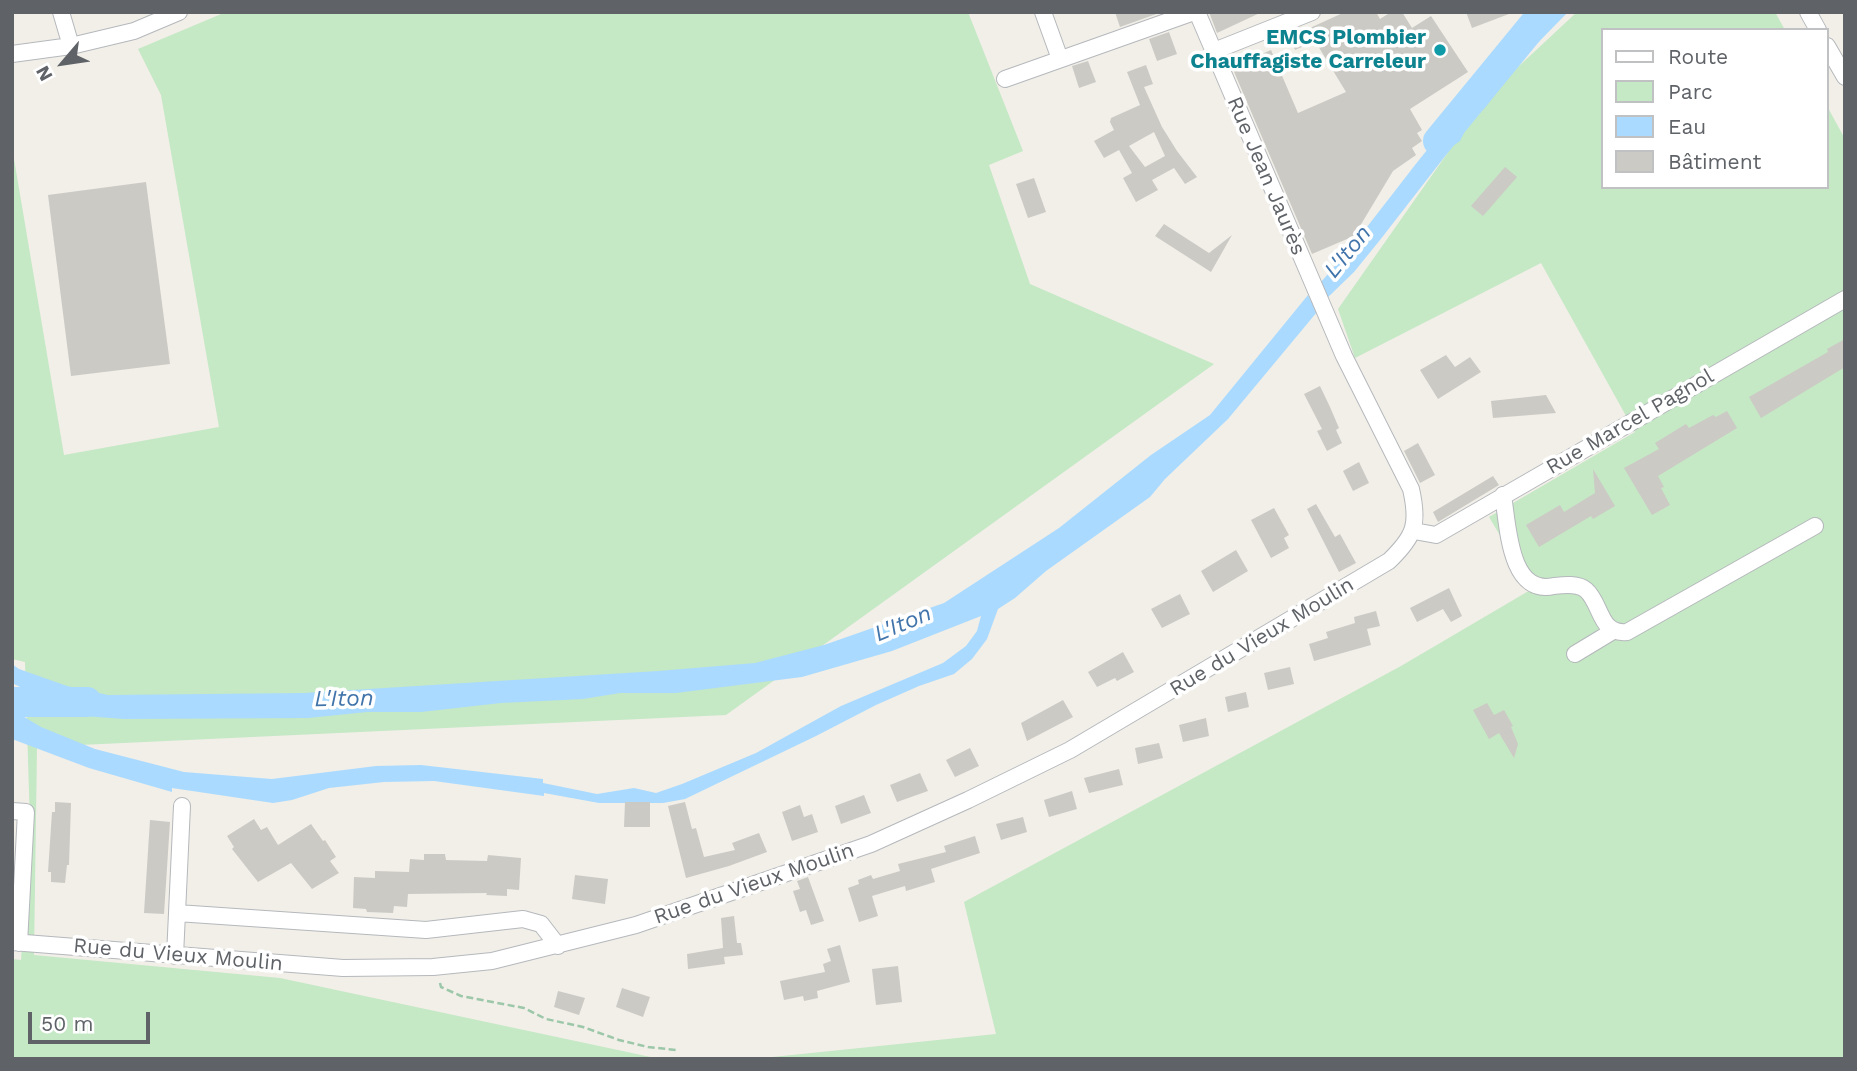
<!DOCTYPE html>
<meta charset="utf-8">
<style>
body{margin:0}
#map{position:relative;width:1857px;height:1071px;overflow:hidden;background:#f1efe8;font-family:"Work Sans",sans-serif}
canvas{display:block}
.frame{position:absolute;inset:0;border:14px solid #5f6368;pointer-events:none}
.legend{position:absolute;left:1601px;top:28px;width:228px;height:161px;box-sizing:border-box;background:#fff;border:2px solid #bfc1c3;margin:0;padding:9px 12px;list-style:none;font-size:21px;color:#5f6368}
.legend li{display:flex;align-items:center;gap:14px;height:35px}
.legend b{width:35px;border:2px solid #bfc1c3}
.north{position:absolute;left:28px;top:28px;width:70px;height:70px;-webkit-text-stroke:5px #fff;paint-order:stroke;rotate:241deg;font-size:19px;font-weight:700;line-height:28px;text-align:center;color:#5f6368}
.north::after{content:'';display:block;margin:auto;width:24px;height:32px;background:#5f6368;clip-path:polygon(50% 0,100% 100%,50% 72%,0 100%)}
.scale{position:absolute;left:28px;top:1012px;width:122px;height:32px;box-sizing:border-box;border:4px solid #5f6368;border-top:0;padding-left:9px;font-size:21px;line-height:24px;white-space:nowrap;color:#5f6368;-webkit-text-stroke:5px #fff;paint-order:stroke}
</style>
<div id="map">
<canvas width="1857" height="1071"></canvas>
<div class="frame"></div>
<ul class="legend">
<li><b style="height:9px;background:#fff"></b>Route</li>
<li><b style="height:19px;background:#c5e8c5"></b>Parc</li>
<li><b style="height:19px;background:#aadaff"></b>Eau</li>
<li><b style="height:19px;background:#cccac5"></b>Bâtiment</li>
</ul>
<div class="north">N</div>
<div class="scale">50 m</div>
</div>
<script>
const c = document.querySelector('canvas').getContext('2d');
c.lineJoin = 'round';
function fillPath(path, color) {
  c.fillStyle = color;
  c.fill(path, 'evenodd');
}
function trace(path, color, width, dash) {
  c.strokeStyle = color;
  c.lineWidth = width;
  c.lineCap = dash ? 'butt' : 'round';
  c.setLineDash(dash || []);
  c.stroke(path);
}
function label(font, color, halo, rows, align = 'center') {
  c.font = font + ' "Work Sans",sans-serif';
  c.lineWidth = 7;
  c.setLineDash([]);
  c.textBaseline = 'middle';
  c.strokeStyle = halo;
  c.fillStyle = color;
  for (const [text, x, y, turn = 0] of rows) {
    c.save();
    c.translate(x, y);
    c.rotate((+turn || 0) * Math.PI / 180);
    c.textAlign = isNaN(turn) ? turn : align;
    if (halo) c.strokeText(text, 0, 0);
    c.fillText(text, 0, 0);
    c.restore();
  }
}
fillPath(new Path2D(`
 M226 12H968L1023 151 989 165 1030 284 1214 364 726 715 37 747 34 955 280 978 660 1059H12V959L21 960 30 824 25 662 12 659V147L64 455 219 427 161 95 138 49Z
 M1577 12H1775L1785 30H1603V187H1827V106L1845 139V1059H753L996 1034 964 902 1401 666 1532 589 1489 517 1635 432 1541 263 1355 358 1338 309 1489 94Z`), '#c5e8c5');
fillPath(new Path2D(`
 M1541 12H1568L1522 59 1484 109 1478 110 1460 128 1464 133 1460 141 1453 146 1380 240 1354 272 1323 302 1316 288C1339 261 1362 234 1384 205 1412 170 1437 133 1471 103Z
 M1308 295 1317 312 1228 419 1165 479 1150 497 1046 571 1015 598 998 609 987 639 972 659 954 674 919 686 876 705 816 736 685 799 663 803H599L544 793V796L434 781 384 782 329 788 292 800 273 803 172 788V792L89 768 12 739V695L16 698 44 703 47 700 12 683V664L19 669 67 686 108 695 304 693 658 671 755 663 824 645 944 603 1059 528 1151 455 1210 415ZM981 616 977 631 966 646 943 663 841 706 756 753 682 784 656 793 634 788 597 794 543 783V779L421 765 376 766 272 779 184 772 95 749 41 727 16 712 47 710 56 714 124 719 308 718 367 712H421L501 703 583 699 620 693H676L802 677 892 651Z`), '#aadaff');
trace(new Path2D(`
 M1438 141 1544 12
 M12 702H87`), '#aadaff', 30);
fillPath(new Path2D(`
 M1115 12H1162L1120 27Z
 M1209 12H1262L1217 33Z
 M1345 12H1376L1380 19 1391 12H1402L1412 28 1431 16 1468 72 1410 109 1422 130 1417 133 1422 141 1412 148 1416 155 1393 171 1354 236 1312 254 1232 67 1271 50 1298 113 1346 92 1315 41 1295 50 1290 37Z
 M1466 12H1509V14L1472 28Z
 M1169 32 1177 54 1157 61 1149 39Z
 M1088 61 1096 82 1079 88 1072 66Z
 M1146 65 1153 84 1144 87 1162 127 1177 151 1197 177 1185 184 1174 168 1152 180 1158 190 1136 202 1123 178 1132 173 1119 150 1104 158 1094 141 1114 130 1110 122 1111 118 1140 105 1127 72ZM1154 132 1165 156 1145 167 1129 146Z
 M1505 167 1517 177 1483 216 1471 206Z
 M1034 178 1046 212 1028 218 1016 184Z
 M146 182 170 364 71 376 48 195Z
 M1164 224 1209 253 1232 235 1211 272 1155 236Z
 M1845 339V367L1761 418 1749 397 1828 352 1827 349Z
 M1446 355 1455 367 1470 357 1481 372 1438 399 1420 370Z
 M1320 386 1330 407 1339 428 1336 430 1342 443 1327 451 1317 431 1322 429 1304 394Z
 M1546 395 1556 413 1493 418 1491 401Z
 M1727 411 1737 428 1658 476 1664 487 1661 488 1670 505 1652 515 1624 468 1659 449 1655 443 1686 424 1689 428 1713 415 1716 417Z
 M1418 443 1435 475 1420 483 1404 451Z
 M1359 462 1369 483 1353 491 1343 471Z
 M1593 469 1615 506 1593 519 1591 516 1539 547 1526 525 1560 505 1564 512 1595 493Z
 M1493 476 1499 485 1438 522 1433 512Z
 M1316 504 1335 537 1340 534 1356 563 1339 572 1307 509Z
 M1274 508 1289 535 1284 538 1289 548 1271 558 1251 520Z
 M1236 550 1248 571 1213 592 1201 571Z
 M1449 588 1462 616 1451 622 1443 609 1417 622 1410 608Z
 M1180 594 1190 614 1162 628 1151 609Z
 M1376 611 1380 626 1367 629 1371 645 1314 661 1309 644 1328 638 1326 632 1355 623 1354 617Z
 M1123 652 1134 672 1117 681 1115 678 1097 687 1088 672Z
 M1290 667 1294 684 1268 690 1264 673Z
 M1246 692 1249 707 1228 712 1225 697Z
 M1063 700 1073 717 1027 741 1021 723Z
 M1487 703 1494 715 1504 710 1513 726 1511 727 1518 744 1514 758 1499 733 1489 739 1473 710Z
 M1206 718 1209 736 1183 742 1179 725Z
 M1159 743 1163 758 1138 764 1135 748Z
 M970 748 979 766 955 777 946 760Z
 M1119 769 1123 785 1089 793 1084 778Z
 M920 773 928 791 897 802 890 785Z
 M1072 791 1077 809 1049 817 1044 800Z
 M864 795 871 813 841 824 835 806Z
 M55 802 71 803 69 865H67L65 883 51 882V872H48L52 812H55Z
 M625 802H650V827H624Z
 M685 802 692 829 696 828 704 857 735 850 732 843 759 833 767 852 729 866 686 878 668 806Z
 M800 805 804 817 812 814 818 832 792 841 782 812Z
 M1023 817 1027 832 1001 840 996 824Z
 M254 819 261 830 267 827 278 845 311 824 323 841 325 840 336 857 330 861 339 873 312 889 291 863 258 882 232 849 234 847 227 836Z
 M150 820 170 822 164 914 144 913Z
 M975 836 980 853 931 869 935 882 906 891 905 886 872 896 878 916 859 922 848 888 859 884 858 880 871 875 873 879 900 871 898 864 946 852 944 846Z
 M424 854H445L446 860 487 861 488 855 521 858 519 890 507 889V896L486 895 487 893 408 894 407 907 394 906 393 913 367 912 366 909 353 908 354 877 375 878V871L409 872 410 859 424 860Z
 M575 875 608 879 605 904 572 899Z
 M808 877 824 921 811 925 806 910 800 912 793 891 800 889 797 881Z
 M734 916 737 943H741L743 955 724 957 725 964 688 969 687 954 723 948 721 918Z
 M840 945 850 982 817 991 818 998 804 1001 803 996 784 1000 780 981 825 972 823 964 831 961 827 949Z
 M898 966 902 1002 876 1005 872 969Z
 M622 988 650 997 643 1017 616 1007Z
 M558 991 585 998 579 1015 554 1007Z`), '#cccac5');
const street = new Path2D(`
 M61 12 71 46
 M1043 12 1060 59
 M1808 12 1818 30
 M1827 46 1845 77
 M1214 51 1312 12
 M12 54 71 46 134 31 179 12
 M1005 79 1194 12
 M1503 495C1508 525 1509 596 1554 586 1563 585 1578 583 1586 590 1602 604 1599 635 1627 632L1815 526
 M1414 531 1436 535 1845 299
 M1575 654 1613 631
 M12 811 26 812 19 943
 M177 913 182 806
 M12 942 343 968 433 967 492 961 636 925 871 844 968 800 1070 750 1389 561C1415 536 1419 524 1411 489L1344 356 1197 12
 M175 956 177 913 426 930 523 919 541 924 558 946`);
trace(street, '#b5b8bc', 18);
trace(new Path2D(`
 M440 983 441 987 461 996 524 1008 546 1019 583 1027 619 1040 648 1047 676 1050`), '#9cc7a9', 2.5, [7, 3.5]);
trace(street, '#fff', 16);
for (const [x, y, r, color] of [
 [1440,50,7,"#0f9aa8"]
]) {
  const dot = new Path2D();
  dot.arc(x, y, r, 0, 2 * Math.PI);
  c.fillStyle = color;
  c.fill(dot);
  trace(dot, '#fff', 2.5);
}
label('bold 21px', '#0d838f', '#fff', [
 ["EMCS Plombier",1426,38],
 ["Chauffagiste Carreleur",1426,62]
], 'right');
label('21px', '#5f6368', '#fff', [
 ["Rue Jean Jaurès",1266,176,67],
 ["Rue Marcel Pagnol",1630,422,-30],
 ["Rue du Vieux Moulin",1262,637,-31],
 ["Rue du Vieux Moulin",754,884,-19],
 ["Rue du Vieux Moulin",178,955,5]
]);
label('italic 23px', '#4174aa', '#fff', [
 ["L'Iton",1348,252,-51],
 ["L'Iton",903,624,-23],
 ["L'Iton",344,699,-1]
]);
</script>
